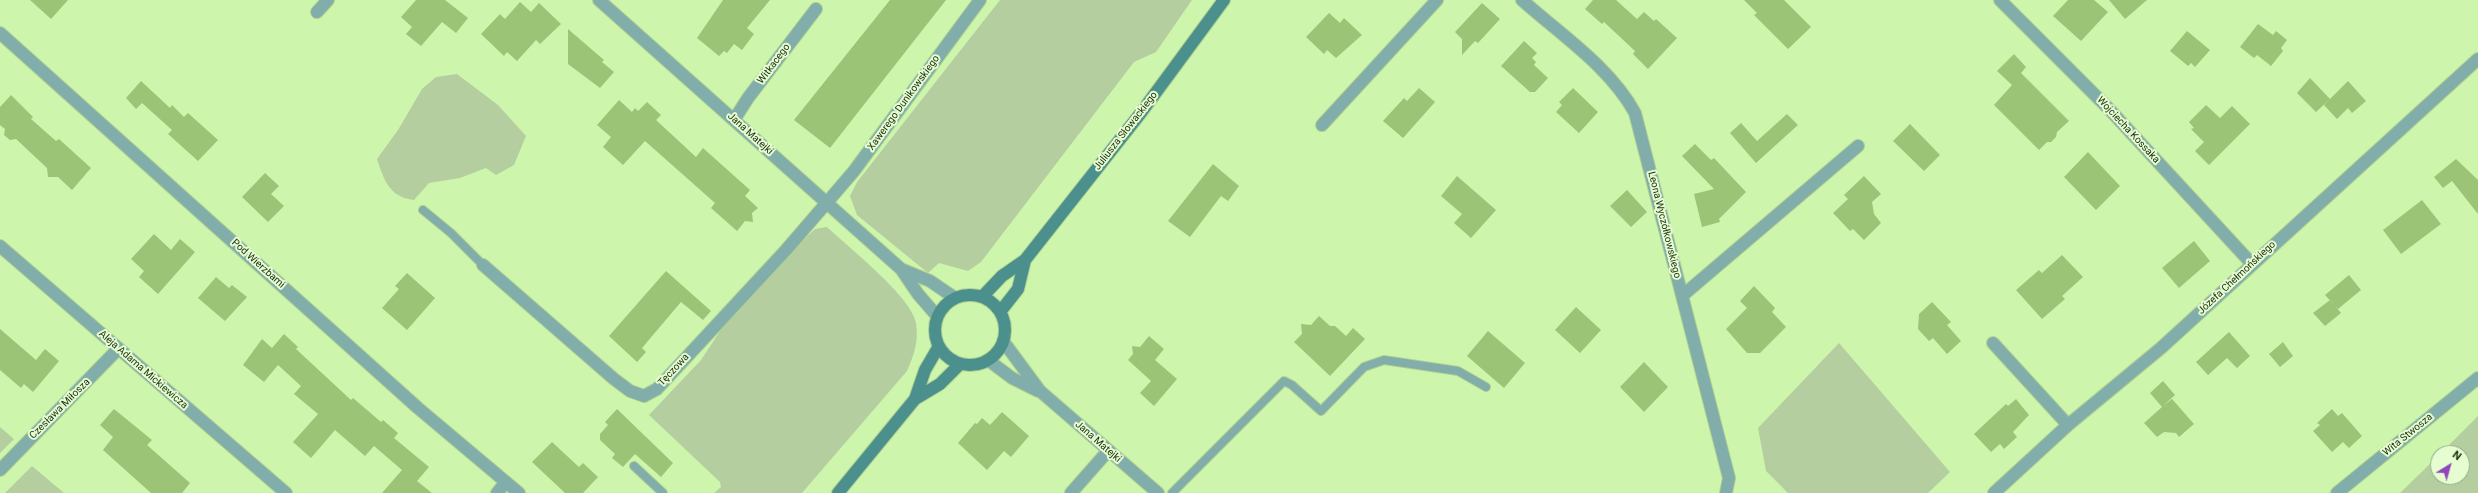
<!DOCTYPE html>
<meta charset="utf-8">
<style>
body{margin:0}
#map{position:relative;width:2478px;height:493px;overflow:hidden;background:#cef5ac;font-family:Roboto,sans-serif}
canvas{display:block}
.north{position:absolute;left:2430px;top:445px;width:40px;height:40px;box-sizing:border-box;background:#e5fdd1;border:1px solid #96ab85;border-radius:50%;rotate:37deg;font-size:11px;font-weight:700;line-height:16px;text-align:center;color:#202f12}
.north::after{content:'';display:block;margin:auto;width:14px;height:18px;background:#9047ba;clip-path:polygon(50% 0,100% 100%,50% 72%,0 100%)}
</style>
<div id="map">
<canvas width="2478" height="493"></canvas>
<div class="north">N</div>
</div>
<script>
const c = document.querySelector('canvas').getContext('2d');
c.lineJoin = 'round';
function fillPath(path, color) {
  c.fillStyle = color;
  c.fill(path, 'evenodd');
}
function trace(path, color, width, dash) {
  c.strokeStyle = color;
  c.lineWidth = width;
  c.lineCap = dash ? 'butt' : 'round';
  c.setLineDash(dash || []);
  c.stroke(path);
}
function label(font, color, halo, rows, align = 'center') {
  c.font = font + ' Roboto,sans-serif';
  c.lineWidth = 4;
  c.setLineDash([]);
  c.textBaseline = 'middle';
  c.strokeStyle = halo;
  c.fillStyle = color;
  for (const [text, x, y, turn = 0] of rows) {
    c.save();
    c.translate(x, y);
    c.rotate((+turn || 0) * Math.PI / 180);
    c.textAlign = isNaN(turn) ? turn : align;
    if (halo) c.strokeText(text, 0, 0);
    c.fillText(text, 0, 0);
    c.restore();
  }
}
fillPath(new Path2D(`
 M1000 0H1192L1156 52 1134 62 981 262 968 271 939 263 928 273 857 215 850 196 857 182Z
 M457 74 498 105 526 136 514 165 496 175 486 168 460 178 429 183 414 200C389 197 384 180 377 159L398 130 422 89 436 77Z
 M827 227C848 247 912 297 916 323 919 341 914 355 907 371L802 493H714L721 487 720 482 649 415 701 360 726 322 802 241 815 229Z
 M1839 343 1950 472 1928 493H1788L1766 471 1758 428Z
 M2478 416V493H2400L2438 456V477H2462V453H2441Z
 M0 427 14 439 0 453Z
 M32 466 64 493H5Z`), '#b5cea0');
fillPath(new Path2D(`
 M30 0H68L51 19Z
 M416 0H445L468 18 456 33 442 22 421 46 406 34 412 27 401 17Z
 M723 0H770L747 28 754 34 742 50 734 44 727 53 724 51 719 56 697 38Z
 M890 0H946L830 148 794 120Z
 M1593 0H1616L1637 19 1644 12 1654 21 1656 19 1677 38 1648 69 1633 54 1635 51 1604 22 1602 24 1585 9Z
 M1744 0H1784L1811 27 1788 49 1754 15 1757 13Z
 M2068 0H2094L2108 12 2081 41 2053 16Z
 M2109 0H2147L2125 19Z
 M520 2 531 12 539 3 561 24 540 44 536 40 517 61 507 52 504 56 481 34 500 14 505 19Z
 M1482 3 1500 19 1478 43 1475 41 1462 55V39L1455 32Z
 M1329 13 1340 23 1344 18 1362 35 1336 58 1327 50 1324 54 1306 37Z
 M2258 24 2273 35 2276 31 2287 40 2281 48 2283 51 2271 66 2257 55 2254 58 2240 47Z
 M568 29 604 60 602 62 614 72 600 88 568 64Z
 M2187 31 2210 50 2195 67 2191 63 2188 66 2170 51Z
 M1524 41 1537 53 1532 58 1536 62 1534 65 1548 78 1535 92H1530L1501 66Z
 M2014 54 2026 67 2021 73 2069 121 2057 132 2056 137 2051 142H2047L2039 150 1994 105 2012 85 1997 71Z
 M2310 78 2330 99 2316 112 2297 93Z
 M141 81 170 108 172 105 184 117 188 113 218 140 198 161 168 134 172 130 142 103 136 109 126 98Z
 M2348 81 2366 101 2352 113 2348 108 2337 119 2324 105Z
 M1419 88 1435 102 1403 138 1383 121 1404 98 1407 101Z
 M1573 88 1598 112 1579 133 1556 112 1562 105 1559 102Z
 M11 95 33 117 31 119 56 141 59 139 91 168 72 190 58 177H48L47 168 16 139 10 140 4 135 5 129 0 125V107Z
 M619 100 632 112 635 108 638 111 647 102 661 115 656 120 696 157 703 148 750 190 745 196 758 208 752 213 753 222 745 221 737 231 711 208 715 203 645 141 623 165 603 147 611 137 597 125Z
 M2206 105 2220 118 2232 106 2250 124 2209 165 2195 151 2204 142 2191 129 2194 128 2189 122Z
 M1787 114 1798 125 1756 163 1730 133 1741 123 1757 141Z
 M1910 124 1940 155 1924 171 1893 141Z
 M1695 144 1711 160 1714 158 1746 192 1719 219 1720 222 1702 227 1694 194 1714 189 1682 156Z
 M2088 152 2120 186 2096 210 2064 177Z
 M2456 159 2478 180V214L2452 181 2443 188 2434 177Z
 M1213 164 1239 186 1228 201 1221 196 1190 237 1168 221Z
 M265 173 279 186 271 194 284 206 268 222 242 197Z
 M1457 176 1496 210 1471 238 1454 223 1462 214 1441 196Z
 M1864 176 1881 194 1872 202 1874 214 1881 223 1864 240 1853 229 1850 231 1833 213 1848 199 1844 195Z
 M1627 190 1647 212 1631 227 1610 206Z
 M2422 200 2441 224 2401 254 2383 230Z
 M154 234 171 250 180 239 195 252 158 294 139 277 144 271 131 259Z
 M2194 241 2210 261 2179 288 2162 268Z
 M2062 255 2083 277 2062 296 2065 299 2042 319 2016 290 2039 270 2042 273Z
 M666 271 711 311 703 320 681 302 642 348 646 352 637 362 609 336Z
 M407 273 435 298 407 330 382 308 399 289 395 286Z
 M2349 275 2361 290 2338 309 2325 295Z
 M216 277 229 288 232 285 247 297 225 321 198 298Z
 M1754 286 1775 308 1772 312 1786 327 1760 353H1747L1726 329 1747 308 1740 301Z
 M2330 300 2341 313 2325 326 2313 313Z
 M1932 302 1951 322 1947 325 1961 341 1947 354 1933 338 1929 341 1918 329 1919 314Z
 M1576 307 1601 330 1580 353 1555 330Z
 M1319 316 1330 326H1335L1346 336 1353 328 1365 339 1330 376 1294 342 1302 334 1301 324 1311 325Z
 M0 329 36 360 45 349 59 361 33 392 24 384 21 388 0 370Z
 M1488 331 1525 363 1504 388 1467 356Z
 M2229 332 2250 356 2237 368 2227 358 2208 375 2196 362Z
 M284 334 298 347 296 349 351 400 353 398 381 422 383 420 398 433 394 438 429 467 417 481 432 493H382L402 470 374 446 365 456 335 430 311 458 293 442 318 414 294 394 301 386 278 365 264 382 243 365 262 339 272 348Z
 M1149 336 1164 349 1155 360 1177 379 1154 406 1140 393 1151 381 1128 360 1133 354 1132 346 1140 347Z
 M2283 342 2293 356 2280 367 2269 354Z
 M1644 362 1668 387 1644 412 1620 387Z
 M2163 381 2175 395 2163 406 2172 399 2194 424 2179 437 2176 433 2164 432 2157 437 2144 423 2162 407 2150 393Z
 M2016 399 2029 415 2013 432 2017 437 2004 449 2000 444 1991 452 1974 434 2006 404 2008 406Z
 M114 409 152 440 147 445 190 483 182 493H151L103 450 113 437 100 425Z
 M617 409 673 463 661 477 635 454 623 467 612 458 615 454 600 440V434L608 425 605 422Z
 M2332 409 2338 416 2342 413 2362 436 2349 448 2343 442 2332 452 2313 431 2320 425 2317 423Z
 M1002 412 1029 436 1011 457 1004 451 987 470 958 443 975 423 977 424 982 418 990 425Z
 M552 442 579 467 583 463 598 477 583 493H565L532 462Z`), '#9bc476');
const lane = new Path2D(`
 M423 210 451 233 483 265
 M634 466 663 493
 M1172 493 1284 381 1292 385 1321 411 1364 367 1384 360 1458 371 1486 387`);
const street = new Path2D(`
 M599 0 901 269 918 294 937 316
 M1522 0C1561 35 1610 67 1635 113L1729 478 1726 493
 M2000 0 2109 109 2252 264
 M317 12 328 0
 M0 33 418 408 519 493
 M734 120 748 98 816 9
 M1322 125 1437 0
 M0 246 286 493
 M483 265 614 379 630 391 644 396 657 389 786 250 854 171 980 0
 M901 269 930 281 955 298
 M1682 296 1858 146
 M1003 341 1040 391 1158 493
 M1993 343 2068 425
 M988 360 1012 378 1038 391
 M0 470 118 349
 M497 493 506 482
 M1071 493 1108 451
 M1994 493 2068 425 2161 348 2478 59
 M2337 493 2478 378`);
const secondary = new Path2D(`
 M935 330a35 35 0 1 1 70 0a35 35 0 1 1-70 0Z
 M982 297 1002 276 1025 260 1140 114 1224 0
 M1000 312 1018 289 1025 260
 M915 399 940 384 960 364
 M838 493 915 399 925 370 939 346`);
trace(lane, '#afd190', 10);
trace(street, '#afd190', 14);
trace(secondary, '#afd190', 14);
trace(lane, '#81adaa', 8);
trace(street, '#81adaa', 12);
trace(secondary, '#4b908d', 12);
label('10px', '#202f12', '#e5fdd1', [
 ["Witkacego",774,64,-53],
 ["Xawerego Dunikowskiego",904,103,-54],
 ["Wojciecha Kossaka",2128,130,47],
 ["Juliusza Słowackiego",1126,131,-52],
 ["Jana Matejki",750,134,42],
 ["Leona Wyczółkowskiego",1664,225,76],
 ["Pod Wierzbami",258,264,42],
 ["Józefa Chełmońskiego",2237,278,-43],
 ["Aleja Adama Mickiewicza",143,370,41],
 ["Tęczowa",674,370,-47],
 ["Czesława Miłosza",60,409,-45],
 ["Wita Stwosza",2408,435,-39],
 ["Jana Matejki",1098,442,41]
]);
</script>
